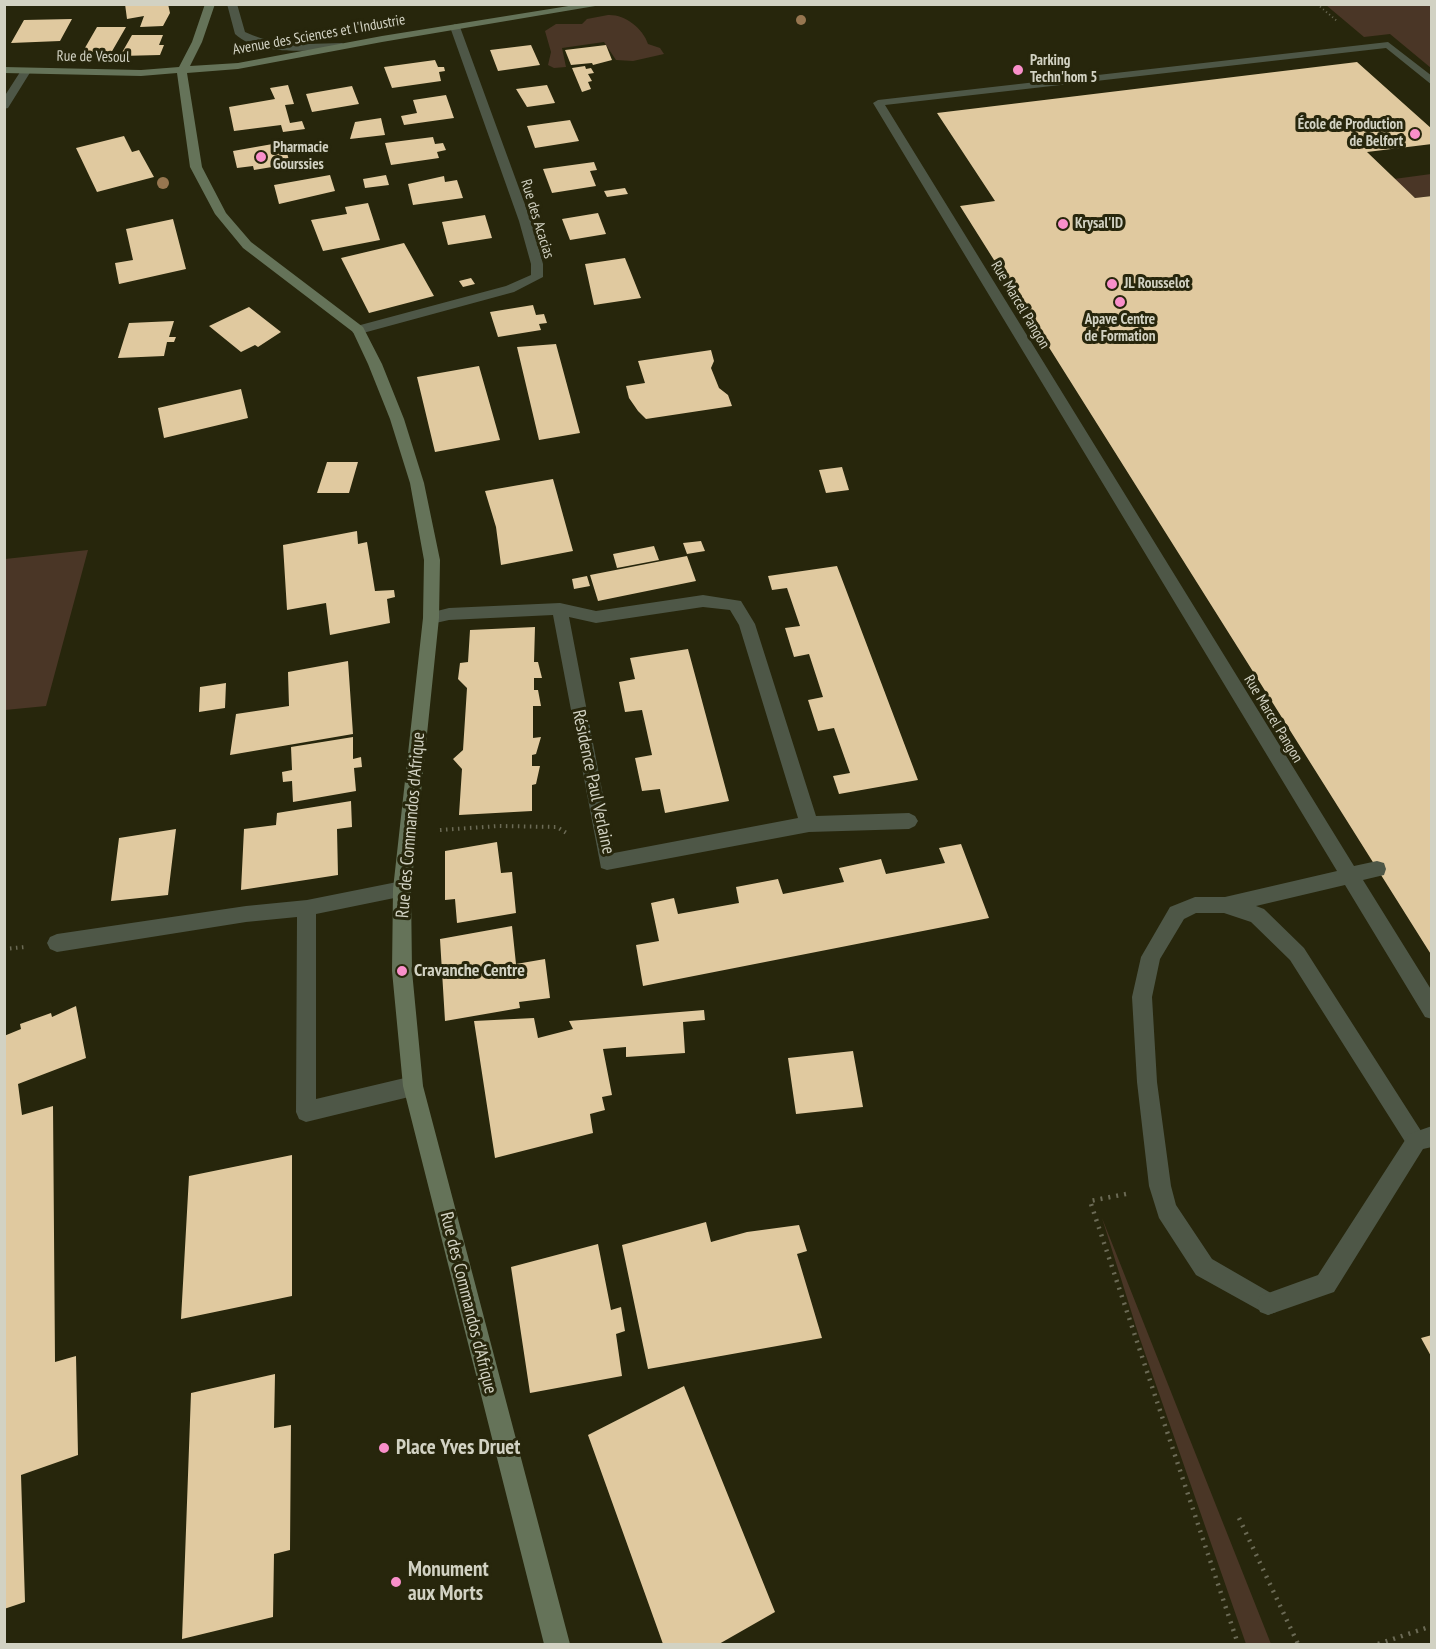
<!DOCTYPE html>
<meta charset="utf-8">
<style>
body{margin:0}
#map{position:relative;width:1436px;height:1649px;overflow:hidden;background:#27260c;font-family:"PT Sans Narrow",sans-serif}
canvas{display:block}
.frame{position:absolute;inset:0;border:6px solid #d2d2c3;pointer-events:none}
</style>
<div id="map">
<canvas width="1436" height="1649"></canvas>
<div class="frame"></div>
</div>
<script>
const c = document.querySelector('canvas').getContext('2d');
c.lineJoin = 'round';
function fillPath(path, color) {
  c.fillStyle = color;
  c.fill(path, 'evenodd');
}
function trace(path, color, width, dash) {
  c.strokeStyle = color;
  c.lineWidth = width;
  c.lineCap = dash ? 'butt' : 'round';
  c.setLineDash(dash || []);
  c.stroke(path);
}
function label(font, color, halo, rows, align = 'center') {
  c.font = font + ' "PT Sans Narrow",sans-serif';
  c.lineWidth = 6;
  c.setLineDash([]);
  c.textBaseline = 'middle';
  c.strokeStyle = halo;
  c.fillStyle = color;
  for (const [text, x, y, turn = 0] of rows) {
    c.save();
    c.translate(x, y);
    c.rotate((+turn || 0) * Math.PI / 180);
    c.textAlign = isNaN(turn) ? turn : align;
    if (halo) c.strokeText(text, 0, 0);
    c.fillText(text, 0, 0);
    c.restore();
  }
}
fillPath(new Path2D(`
 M1326 5H1431V68L1390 34 1364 37Z
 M608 15C624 14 643 28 648 44L660 48 664 54 633 61 616 60 604 42 562 48 566 67 554 68 548 65 551 52 545 31 556 24H582L587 19Z
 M1431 174V196L1415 198 1394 179Z
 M88 550 46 706 5 710V559Z
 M1102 1218 1271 1644H1246L1138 1333Z`), '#4a3626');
fillPath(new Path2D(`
 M125 4H168L170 13 163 26 140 27 144 16 127 19Z
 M72 19 60 41 11 43 24 20Z
 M97 27H126L111 53H82Z
 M132 35H163L159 45H164L160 55 120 56Z
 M531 45 540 65 498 71 490 50Z
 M606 45 612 60 593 65 592 63 571 65 565 50Z
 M435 60 438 67H444L445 71 439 72 441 81 392 88 384 67Z
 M1357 62 1432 129V144L1367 152 1415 198 1432 196V956L960 206 995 201 937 113Z
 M585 66 586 69 591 68 594 73 588 74 592 81 588 82 591 89 582 92 572 68Z
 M288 85 294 104 285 105 290 123 302 121 305 129 283 132 281 125 234 131 229 107 275 99 270 88Z
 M547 85 555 103 527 107 516 89Z
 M352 86 359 104 312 112 306 94Z
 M446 95 454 118 404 125 401 116 417 113 413 100Z
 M381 118 385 135 350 139 355 122Z
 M570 120 579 141 535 148 527 126Z
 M124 136 132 152 139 150 154 177 97 192 76 148Z
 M433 137 435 144 443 143 446 150 437 152 439 158 391 165 385 143Z
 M284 142 290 164 254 170 253 166 237 168 233 151Z
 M594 162 597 170 590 171 596 186 552 193 543 169Z
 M330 175 335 191 279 204 274 185Z
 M386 175 389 185 365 188 363 179Z
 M444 176 445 182 457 180 463 198 413 205 408 184Z
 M625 188 628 194 607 197 604 191Z
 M368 203 380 240 323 251 311 220 347 214 345 207Z
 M598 213 606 234 570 240 562 219Z
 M485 215 492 238 448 245 442 222Z
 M173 219 186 269 119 284 115 263 133 260 126 229Z
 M404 243 434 296 369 313 341 258Z
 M625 258 641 298 594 305 585 264Z
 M471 278 475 284 463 287 459 281Z
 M533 305 536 315 544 314 547 323 539 324 541 330 498 337 490 312Z
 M249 307 281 332 258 347 255 345 241 352 209 326Z
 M174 321 169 337H176L174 342H167L164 356 118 358 129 323Z
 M556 344 580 433 539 440 517 347Z
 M711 350 714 361 711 368 719 388 728 395 732 406 646 419 638 411 629 398 626 386 645 383 638 361Z
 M479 366 500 440 435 452 417 377Z
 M241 389 248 418 164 438 158 408Z
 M327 462H358L349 493H317Z
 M842 467 849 490 826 493 819 470Z
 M553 479 573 551 501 565 496 527 485 491Z
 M357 531 358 544 367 542 375 591 394 590 395 597 387 599 390 623 330 635 326 603 287 610 283 545Z
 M701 541 705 551 687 554 683 543Z
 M654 546 659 560 617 568 613 554Z
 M687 556 696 581 598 601 590 575Z
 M837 566 918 780 839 794 833 776 850 773 834 728 818 731 808 700 823 697 809 654 794 657 785 628 800 626 787 588 772 590 768 576Z
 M587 576 590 586 574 589 572 579Z
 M535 627 534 662H538L542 678H534V690H538L541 706H533V738L541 737 536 754 532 755V766H540L536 784 532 785V811L459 815 462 769 453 759 463 750 467 688 458 679 460 663 468 662 470 630Z
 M688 649 729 801 665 813 660 789 642 791 635 758 652 755 642 710 625 712 619 682 635 679 630 658Z
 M348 661 353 734 230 755 236 714 289 706 288 672Z
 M226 683 225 708 199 712 200 687Z
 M353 737V759L361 757 362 767 354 768 356 791 293 802 292 781 283 782 282 772 292 770 291 747Z
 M351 801 352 827 337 829 338 875 241 890 244 829 276 825 277 813Z
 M176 829 168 895 111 901 119 838Z
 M497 842 501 873 512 872 516 913 457 923 455 899 445 900V851Z
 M961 844 989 918 643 986 636 945 659 941 651 903 674 898 678 914 739 903 736 887 778 879 783 894 844 882 839 868 881 859 886 874 945 863 939 848Z
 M512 926 516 964 545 959 550 998 519 1002 520 1008 445 1021 440 939Z
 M76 1006 86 1058 18 1084 22 1115 53 1106 55 1362 76 1356 78 1455 21 1475 25 1602 4 1609V1036L21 1029 20 1024 51 1013 52 1017Z
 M704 1010 705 1020 683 1022 685 1053 626 1057V1047L603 1049 612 1095 602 1097 605 1110 590 1114 593 1133 495 1158 474 1021 534 1018 538 1038 573 1029 569 1021Z
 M853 1051 863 1107 796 1114 788 1058Z
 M292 1155V1296L181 1319 189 1176Z
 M706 1222 711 1242 747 1232 799 1225 807 1251 797 1254 822 1338 648 1369 622 1245Z
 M598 1244 611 1310 621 1307 625 1331 616 1334 622 1376 530 1393 511 1267Z
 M1432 1335V1358L1421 1338Z
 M275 1374 274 1428 291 1425 290 1550 274 1554 273 1617 182 1639 191 1393Z
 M684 1386 775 1612 719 1644H663L588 1435Z`), '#e0c99f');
trace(new Path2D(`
 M1317 4 1337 21`), '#6b6a55', 2, [1, 3]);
trace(new Path2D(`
 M440 830 499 826 557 827 568 834
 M4 949 25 947`), '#6b6a55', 4, [1.5, 4.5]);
trace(new Path2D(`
 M1126 1194 1090 1201 1238 1644
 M1239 1518 1298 1644
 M1378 1644 1432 1626`), '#6b6a55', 4.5, [2, 6]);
fillPath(new Path2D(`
 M1388 42 1432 76V85L1386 48 885 105 1354 866 1377 861 1384 863 1386 869 1384 875 1363 880 1432 991V1019L1425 1017 1345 885 1256 906 1264 909 1304 948 1423 1134 1427 1141 1423 1148 1416 1152 1409 1148 1290 960 1251 922 1224 913H1196L1184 919 1160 959 1152 997 1157 1082 1171 1186 1176 1205 1212 1259 1276 1296 1279 1304 1276 1312 1268 1315 1196 1275 1159 1218 1149 1186 1137 1082 1132 997 1141 957 1170 907 1195 897H1225L1337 871 873 103 878 100Z
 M26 68 31 71 8 108 4 109V97L22 69Z
 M402 881 409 883 411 889 409 895 316 914V1099L413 1076 420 1079 423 1086 420 1093 413 1096 306 1122 299 1119 296 1112 297 917 246 922 57 952 50 949 47 943 50 937 57 934 246 906 307 900Z`), '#4e5747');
fillPath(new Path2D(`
 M227 4H237L245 32C276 47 308 44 342 43L347 46 342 49C310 50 261 57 235 34Z
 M455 24 460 27 531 221 543 264V277L514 292 363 333H353L352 330 353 327 506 286 531 275V264L519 221 450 27Z
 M703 595 741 601 755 624 816 816 909 813 915 816 918 821 915 826 909 829 809 832 607 870 601 868 553 615 449 620 431 624 425 622 423 618 425 614 449 608 560 603 596 611ZM703 607 730 610 739 625 798 818 614 853 569 617 596 623Z
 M1432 1126V1147L1423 1149 1334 1292 1268 1315 1260 1312 1257 1304 1260 1296 1318 1275 1409 1134Z`), '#4e5747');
fillPath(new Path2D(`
 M205 4H215L202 42 190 66 238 63 382 36 581 4H607L382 42 238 69 187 73 202 167 226 213 251 242 363 327 382 364 404 419 424 483 440 560 439 618 411 889 412 971 423 1086 570 1644H544L403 1086 392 971 393 889 423 618 424 560 410 483 390 419 368 364 353 332 243 248 215 214 190 167 177 73 141 76 4 73V67L141 70 179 67 192 42Z`), '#657359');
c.fillStyle = '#977650';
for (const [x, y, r] of [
 [801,20,5],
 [163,183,6]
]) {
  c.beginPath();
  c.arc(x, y, r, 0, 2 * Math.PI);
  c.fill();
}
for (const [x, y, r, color] of [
 [1018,70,6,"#f98fca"],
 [1415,134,6,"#f98fca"],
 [261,157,6,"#f98fca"],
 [1063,224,6,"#f98fca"],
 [1112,284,6,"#f98fca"],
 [1120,302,6,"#f98fca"],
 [402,971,6,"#f98fca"],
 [384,1448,6,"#f98fca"],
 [396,1582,6,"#f98fca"]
]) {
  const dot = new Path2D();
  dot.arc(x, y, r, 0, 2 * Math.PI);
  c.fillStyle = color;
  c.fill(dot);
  trace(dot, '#27260c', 2);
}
label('15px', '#d2d2c3', '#27260c', [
 ["Avenue des Sciences et l'Industrie",319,35,-10],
 ["Rue de Vesoul",93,57,1],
 ["Rue des Acacias",537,219,73],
 ["Rue Marcel Pangon",1020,305,59],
 ["Rue Marcel Pangon",1273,719,59]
]);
label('bold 15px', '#d2d2c3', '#27260c', [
 ["Parking",1030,61],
 ["Techn'hom 5",1030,78],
 ["École de Production",1403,125,"right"],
 ["de Belfort",1403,142,"right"],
 ["Pharmacie",273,148],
 ["Gourssies",273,165],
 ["Krysal'ID",1075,224],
 ["JL Rousselot",1124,284],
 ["Apave Centre",1120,320,"center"],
 ["de Formation",1120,337,"center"]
], 'left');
label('18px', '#d2d2c3', '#27260c', [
 ["Résidence Paul Verlaine",593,782,78],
 ["Rue des Commandos d'Afrique",411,825,-85],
 ["Rue des Commandos d'Afrique",468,1303,76]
]);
label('bold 18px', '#d2d2c3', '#27260c', [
 ["Cravanche Centre",414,971]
], 'left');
label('bold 21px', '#d2d2c3', '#27260c', [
 ["Place Yves Druet",396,1448],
 ["Monument",408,1570],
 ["aux Morts",408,1594]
], 'left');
</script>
